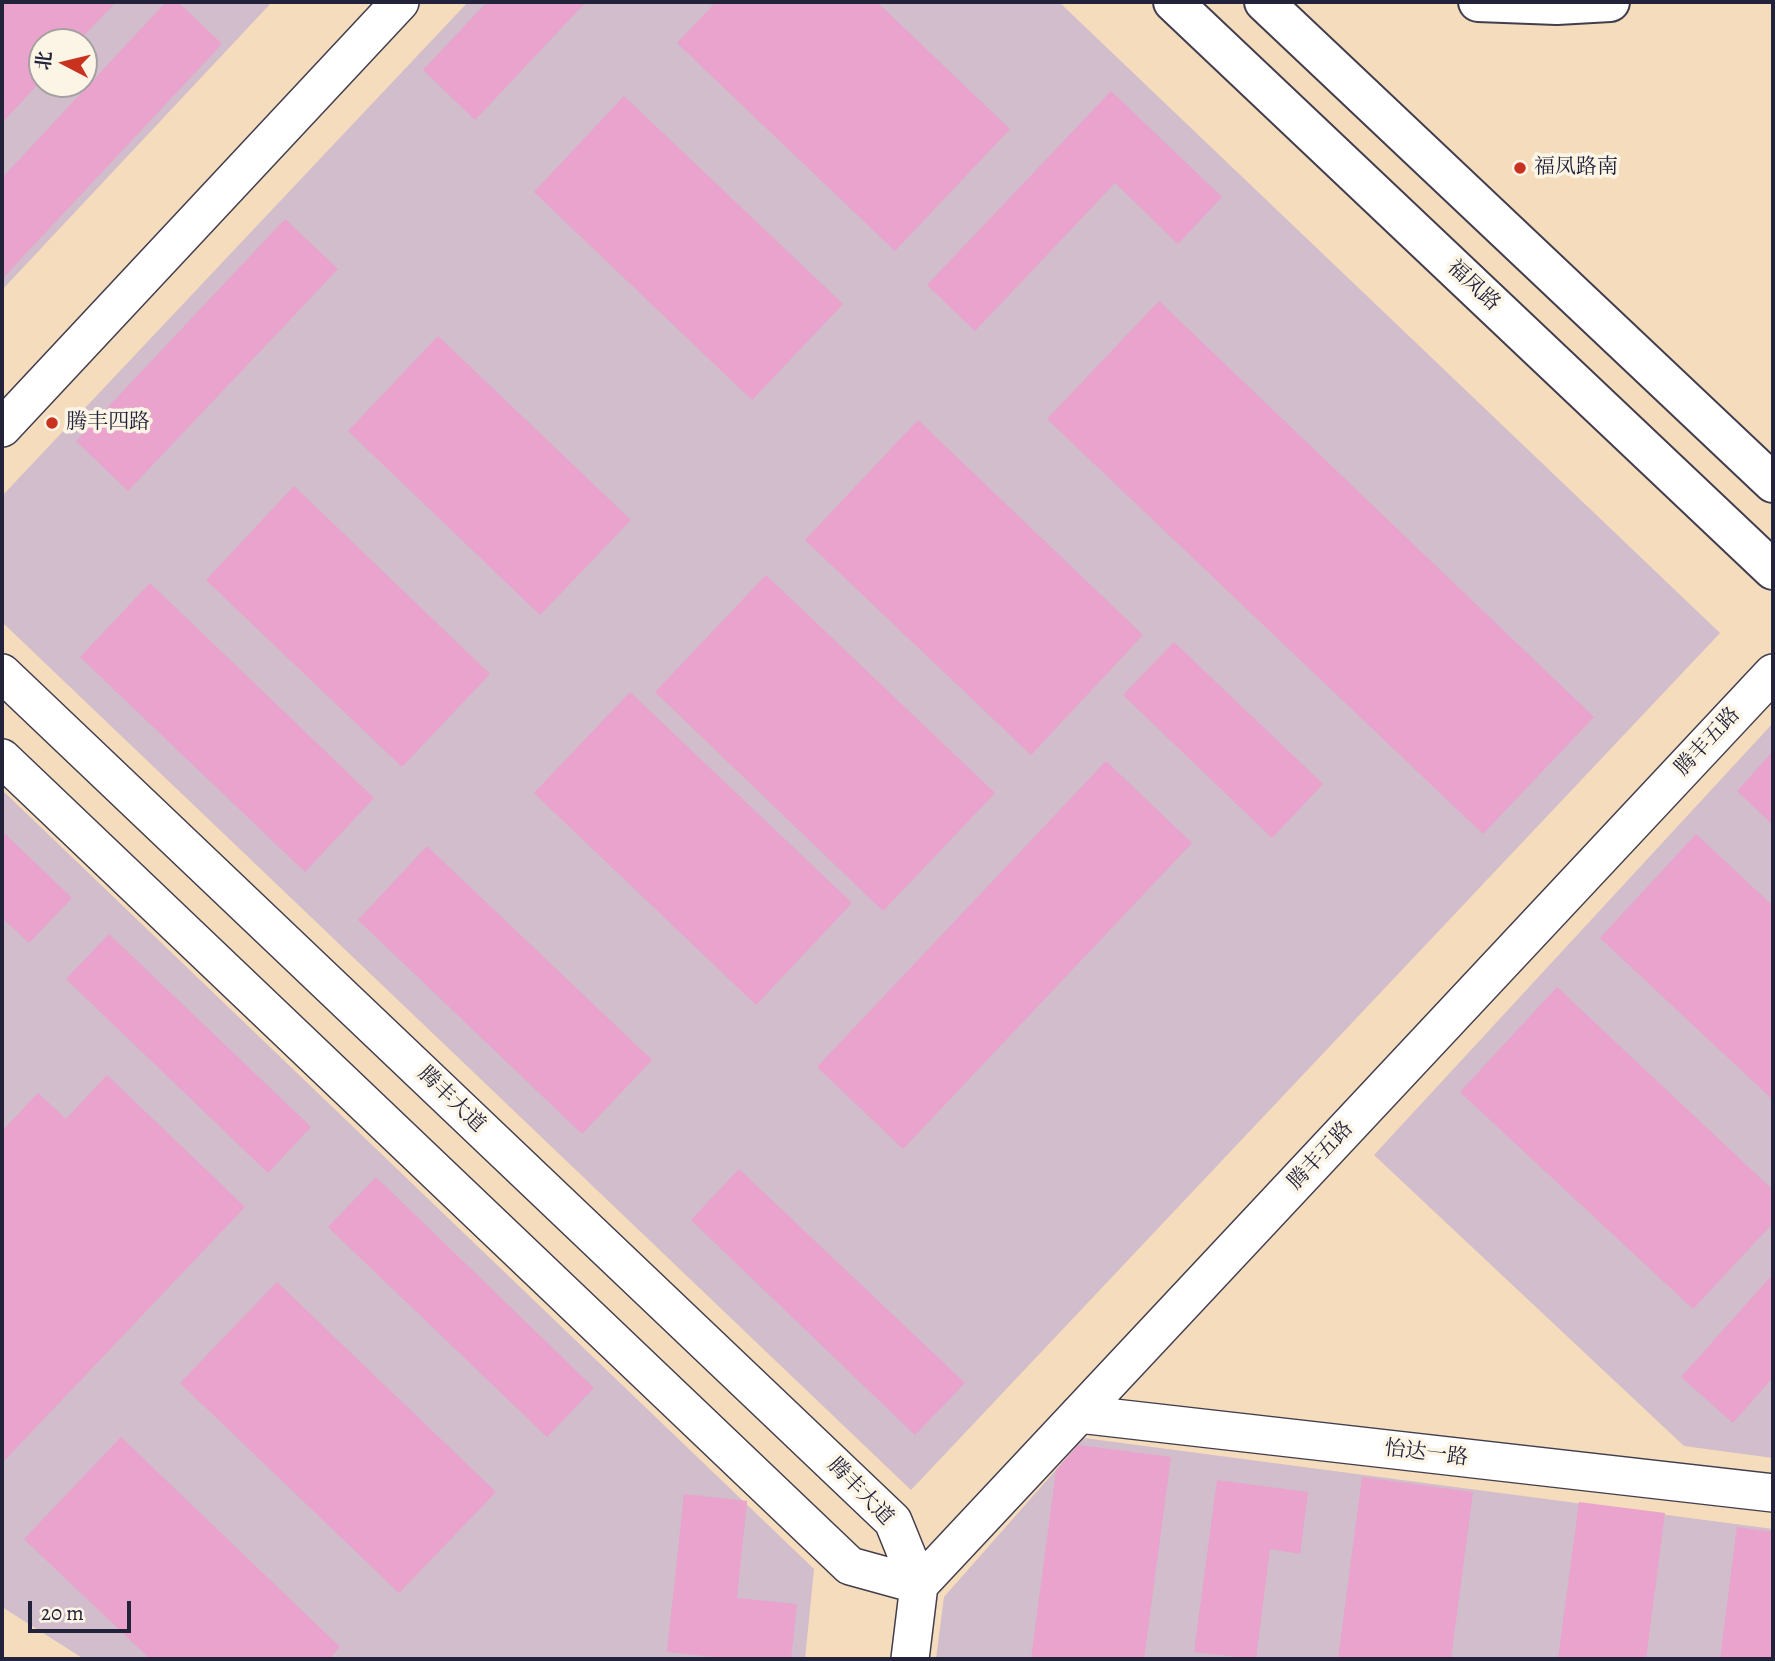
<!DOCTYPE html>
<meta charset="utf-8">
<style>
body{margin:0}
#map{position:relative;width:1775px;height:1661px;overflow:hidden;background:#f4dcbc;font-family:Alegreya,"Noto Serif SC",serif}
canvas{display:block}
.frame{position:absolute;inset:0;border:4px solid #22223b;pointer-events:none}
.north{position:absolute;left:28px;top:28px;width:70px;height:70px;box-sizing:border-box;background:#fcf5e5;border:2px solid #a5a1a1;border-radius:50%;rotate:277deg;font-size:19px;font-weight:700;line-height:28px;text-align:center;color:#22223b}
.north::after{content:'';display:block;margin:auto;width:24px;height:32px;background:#c8321e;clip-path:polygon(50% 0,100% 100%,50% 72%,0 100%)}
.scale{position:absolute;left:28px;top:1601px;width:103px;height:32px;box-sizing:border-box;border:4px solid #22223b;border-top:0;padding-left:9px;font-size:21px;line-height:24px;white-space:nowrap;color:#22223b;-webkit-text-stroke:5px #fcf5e5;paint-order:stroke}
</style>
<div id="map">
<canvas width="1775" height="1661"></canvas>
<div class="frame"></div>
<div class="north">北</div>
<div class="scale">20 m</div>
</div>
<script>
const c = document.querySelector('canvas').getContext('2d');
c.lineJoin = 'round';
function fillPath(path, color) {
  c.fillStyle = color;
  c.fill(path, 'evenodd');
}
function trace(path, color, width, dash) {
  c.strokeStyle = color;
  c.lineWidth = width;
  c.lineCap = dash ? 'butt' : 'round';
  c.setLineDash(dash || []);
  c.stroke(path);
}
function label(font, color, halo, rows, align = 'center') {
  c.font = font + ' Alegreya,"Noto Serif SC",serif';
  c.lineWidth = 7;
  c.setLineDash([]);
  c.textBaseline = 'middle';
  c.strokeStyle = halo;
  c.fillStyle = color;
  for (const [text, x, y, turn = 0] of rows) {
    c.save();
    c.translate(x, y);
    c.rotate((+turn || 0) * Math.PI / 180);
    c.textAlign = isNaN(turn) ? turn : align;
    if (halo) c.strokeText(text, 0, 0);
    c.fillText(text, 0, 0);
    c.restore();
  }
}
fillPath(new Path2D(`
 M2 2H272L2 290ZM42 42H84V84H42Z
 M468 2H1059L1720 633 911 1490 2 622V496Z
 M1773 723V1458L1684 1446 1374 1155Z
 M2 790 814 1569 805 1659H84L2 1607Z
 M1084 1438 1773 1529V1659H936L944 1597Z`), '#d1bdcb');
fillPath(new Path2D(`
 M2 2H116L78 42H42V80L2 123Z
 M166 2H178L222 44 2 279V178Z
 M487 2H586L475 120 423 70Z
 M716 2H877L1010 129 895 251 677 43Z
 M1111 91 1222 197 1178 244 1115 183 975 331 927 285Z
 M624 96 843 304 752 400 534 192Z
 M285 219 338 269 128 491 76 441Z
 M1159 301 1594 717 1483 834 1047 419Z
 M438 336 631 520 540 615 348 431Z
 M918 420 1143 635 1031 755 805 540Z
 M294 486 490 674 402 767 206 580Z
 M766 575 995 793 883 911 655 692Z
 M150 583 374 798 305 872 80 657Z
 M1174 642 1323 784 1272 838 1123 695Z
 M630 692 852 903 756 1005 534 793Z
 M1773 751V825L1737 791Z
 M1106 761 1192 843 903 1149 817 1067Z
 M2 831 72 898 29 943 2 918Z
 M1696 834 1773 906V1100L1600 938Z
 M427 846 652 1060 582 1134 358 920Z
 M109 934 311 1127 268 1173 66 979Z
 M1557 987 1773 1190V1223L1693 1309 1460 1092Z
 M107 1075 245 1207 2 1463V1131L38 1093 66 1119Z
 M739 1169 965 1383 915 1435 691 1220Z
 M376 1177 594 1388 547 1437 328 1227Z
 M1773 1274V1377L1733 1423 1681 1377Z
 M277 1282 496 1492 399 1593 180 1383Z
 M121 1437 340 1647 329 1659H150L24 1539Z
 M1078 1445 1171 1457 1144 1659H1031L1056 1470Z
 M1362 1477 1473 1492 1451 1659H1338Z
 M1217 1480 1308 1492 1300 1554 1270 1549 1256 1659 1194 1652Z
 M684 1494 747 1501 737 1598 797 1604 791 1659H733L667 1652Z
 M1579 1502 1665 1513 1646 1659H1558Z
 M1737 1527 1773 1532V1659H1720Z`), '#e9a3cd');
const minor = new Path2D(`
 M2 428 400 2
 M2 673 893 1521 919 1585
 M2 758 850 1566 919 1585
 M1079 1414 1773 1493
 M910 1659 919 1585 1773 673`);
const major = new Path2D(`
 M1173 2 1773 570
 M1264 2 1773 483
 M1478 2 1557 5 1610 2`);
trace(minor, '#423e4e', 40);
trace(major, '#423e4e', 42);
trace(minor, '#fff', 37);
trace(major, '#fff', 38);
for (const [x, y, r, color] of [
 [1520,168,7,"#c8321e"],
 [52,423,7,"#c8321e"]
]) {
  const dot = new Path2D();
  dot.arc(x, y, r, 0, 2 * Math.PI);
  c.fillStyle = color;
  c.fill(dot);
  trace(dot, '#fcf5e5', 2.5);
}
label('21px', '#22223b', '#fcf5e5', [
 ["福凤路南",1534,168],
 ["腾丰四路",66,423]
], 'left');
label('21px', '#22223b', '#fcf5e5', [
 ["福凤路",1473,286,43],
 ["腾丰五路",1708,742,-47],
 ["腾丰大道",451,1100,44],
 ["腾丰五路",1321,1156,-47],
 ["怡达一路",1426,1454,7],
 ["腾丰大道",860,1492,46]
]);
</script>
